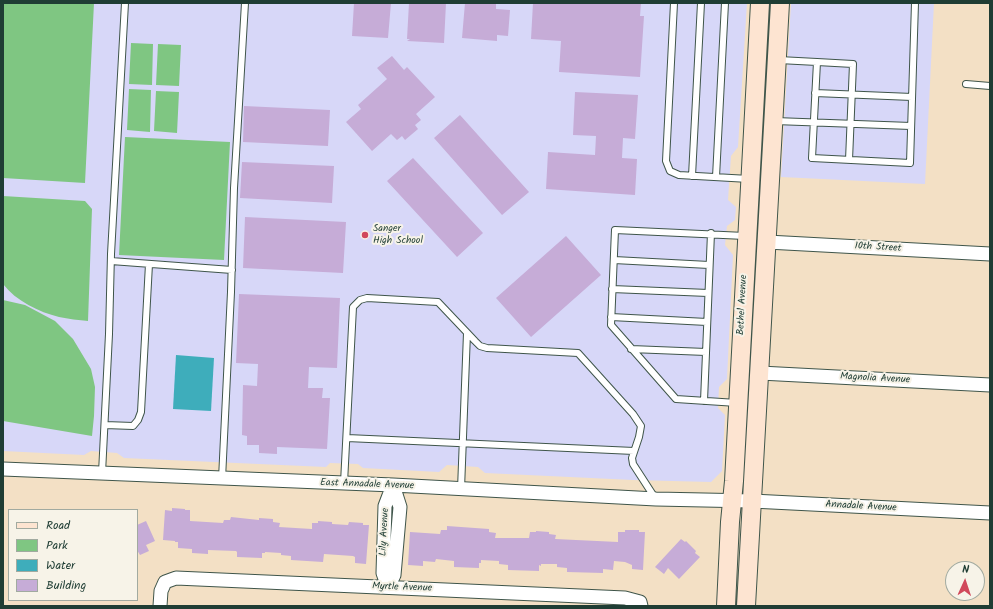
<!DOCTYPE html>
<style>
body{margin:0}
#map{position:relative;width:993px;height:609px;overflow:hidden;background:#f3e0c5;font-family:Kalam,sans-serif}
canvas{display:block}
.frame{position:absolute;inset:0;border:4px solid #1f3d34;pointer-events:none}
.legend{position:absolute;left:8px;top:509px;width:130px;height:92px;box-sizing:border-box;background:#f7f3e8;border:1px solid #a1aaa0;margin:0;padding:5px 7px;list-style:none;font-size:12px;color:#1f3d34}
.legend li{display:flex;align-items:center;gap:8px;height:20px}
.legend b{width:20px;border:1px solid #a1aaa0}
.north{position:absolute;left:945px;top:561px;width:40px;height:40px;box-sizing:border-box;background:#f7f3e8;border:1px solid #a1aaa0;border-radius:50%;rotate:3deg;font-size:11px;font-weight:700;line-height:16px;text-align:center;color:#1f3d34}
.north::after{content:'';display:block;margin:auto;width:14px;height:18px;background:#d1495b;clip-path:polygon(50% 0,100% 100%,50% 72%,0 100%)}
</style>
<div id="map">
<canvas width="993" height="609"></canvas>
<div class="frame"></div>
<ul class="legend">
<li><b style="height:5px;background:#fde4d1"></b>Road</li>
<li><b style="height:11px;background:#7fc682"></b>Park</li>
<li><b style="height:11px;background:#3eadbb"></b>Water</li>
<li><b style="height:11px;background:#c6acd7"></b>Building</li>
</ul>
<div class="north">N</div>
</div>
<script>
const c = document.querySelector('canvas').getContext('2d');
c.lineJoin = 'round';
function fillPath(path, color) {
  c.fillStyle = color;
  c.fill(path, 'evenodd');
}
function trace(path, color, width, dash) {
  c.strokeStyle = color;
  c.lineWidth = width;
  c.lineCap = dash ? 'butt' : 'round';
  c.setLineDash(dash || []);
  c.stroke(path);
}
function label(font, color, halo, rows, align = 'center') {
  c.font = font + ' Kalam,sans-serif';
  c.lineWidth = 4;
  c.setLineDash([]);
  c.textBaseline = 'middle';
  c.strokeStyle = halo;
  c.fillStyle = color;
  for (const [text, x, y, turn = 0] of rows) {
    c.save();
    c.translate(x, y);
    c.rotate((+turn || 0) * Math.PI / 180);
    c.textAlign = isNaN(turn) ? turn : align;
    if (halo) c.strokeText(text, 0, 0);
    c.fillText(text, 0, 0);
    c.restore();
  }
}
fillPath(new Path2D(`
 M3 3H747L738 147 731 156 728 200 736 207 735 220 727 226 725 245 733 255 727 379 719 387 718 408 725 415 722 471 711 482 633 480 485 473 478 467 447 465 439 472 363 468 358 464 330 463 326 467 124 458 117 453 91 451 84 455 3 451Z
 M791 3H934L925 184 781 177Z`), '#d7d7f8');
fillPath(new Path2D(`
 M3 3H94L85 183 3 178Z
 M131 43 153 44 152 85 129 84Z
 M158 44 181 45 179 86 156 85Z
 M129 89 151 90 150 132 127 130Z
 M156 91 179 92 177 133 154 131Z
 M125 137 230 142 224 260 119 255Z
 M3 196 85 201 92 209 88 321C79 320 68 319 59 317 39 312 16 301 3 284Z
 M3 300 25 305 55 321 73 339 91 369 95 387 94 416 92 436 3 421Z`), '#7fc682');
fillPath(new Path2D(`
 M176 355 214 358 211 411 173 409Z`), '#3eadbb');
fillPath(new Path2D(`
 M354 3H391L388 38 352 36Z
 M409 3H446L444 43 407 41 410 39H407Z
 M465 3H496V9L510 10 508 36 497 35V41L462 38Z
 M533 3H641L640 16H644L640 77 559 72 561 41 531 39Z
 M392 56 404 70 407 67 435 97 416 114 421 120 415 125 418 129 405 140 402 136 397 140 391 134 372 151 346 122 361 109 358 105 387 79 377 68Z
 M575 92 638 95 635 139 623 138 622 158 637 159 635 195 546 189 548 152 595 155 596 136 573 135Z
 M244 106 330 110 328 146 243 142Z
 M460 115 529 192 502 215 434 138Z
 M413 158 483 233 457 257 387 181Z
 M242 162 334 166 332 203 240 198Z
 M245 217 346 222 343 273 243 268Z
 M566 236 601 275 531 337 496 298Z
 M239 294 340 298 337 368 309 367 308 388H323L322 398H330L327 449 277 447V454L259 453V445H247V436L242 435 243 385 257 386 258 364 236 363Z
 M172 508 185 509V510H190V521L223 523 224 520H230L231 517 259 520V518L273 519V522L280 523 279 527 312 529V523H318V521L332 522V524L348 525 349 522 363 523V525H369L366 564 355 563V557L353 556 324 554 323 562 291 560V556L281 555V553L265 552V553H262V558L237 557V552L236 551 208 550V554L192 553V549L178 548V542H175V541L163 540 165 510 172 511Z
 M146 521 155 541 146 545 149 551 140 555 137 550V525Z
 M447 526 489 529V532L496 533 495 538H529L530 532H536V531L549 532V534L556 535 555 539 618 542V532H625V530H639V532H645L643 570 632 569V565L625 562 614 561 613 570 603 569V573L567 572V568L557 567V564H541V566L539 565V571L508 570V565L499 564V561L481 560V563H479V568L454 567V561L436 559 435 562 423 561V566L408 565 410 532 440 534 441 530H447Z
 M681 539 685 542 686 541 696 551 695 553 700 557 679 579 668 568 664 574 655 567Z`), '#c6acd7');
const lane = new Path2D(`
 M674 3 666 161 670 171 679 175 749 179
 M779 60 817 62 812 158 910 163 915 3
 M817 62 853 64 849 160
 M966 84 990 86
 M815 93 912 97
 M775 121 911 126
 M692 176 701 3
 M716 177 725 3
 M614 260 709 265
 M111 261 232 270
 M612 289 708 293
 M611 317 707 322
 M631 349 706 352
 M704 401 711 233
 M737 403 676 399 611 325 615 230 745 236
 M105 425 133 426 138 420 141 412 149 264
 M347 438 634 451
 M102 473 109 334 111 254 125 3
 M222 479 231 292 234 188 245 3
 M344 483 353 307 360 300 367 298 438 302 475 341 480 346 487 348 578 353 633 414 641 426 639 437 632 458 633 464 655 498
 M461 489 467 333`);
const street = new Path2D(`
 M767 242 990 254
 M760 373 990 385
 M3 469 393 485 656 499 752 501 990 513
 M388 587 394 575 400 507 393 485
 M388 587 383 573 385 506 393 485
 M160 606 161 591 165 582 176 578 625 598 640 602 641 606`);
const secondary = new Path2D(`
 M726 606 730 522 734 481 760 3
 M746 606 780 3`);
trace(lane, '#3f554a', 8);
trace(street, '#3f554a', 15);
trace(secondary, '#3f554a', 20);
trace(lane, '#fff', 6);
trace(street, '#fff', 13);
trace(secondary, '#fde4d1', 18);
for (const [x, y, r, color] of [
 [365,235,4,"#d1495b"]
]) {
  const dot = new Path2D();
  dot.arc(x, y, r, 0, 2 * Math.PI);
  c.fillStyle = color;
  c.fill(dot);
  trace(dot, '#f7f3e8', 1.5);
}
label('10px', '#1f3d34', '#f7f3e8', [
 ["Sanger",373,229],
 ["High School",373,241]
], 'left');
label('10px', '#1f3d34', '#f7f3e8', [
 ["10th Street",878,248,3],
 ["Bethel Avenue",743,305,-87],
 ["Magnolia Avenue",875,379,3],
 ["East Annadale Avenue",367,485,2],
 ["Annadale Avenue",861,507,3],
 ["Lily Avenue",385,532,-87],
 ["Myrtle Avenue",402,588,2]
]);
</script>
